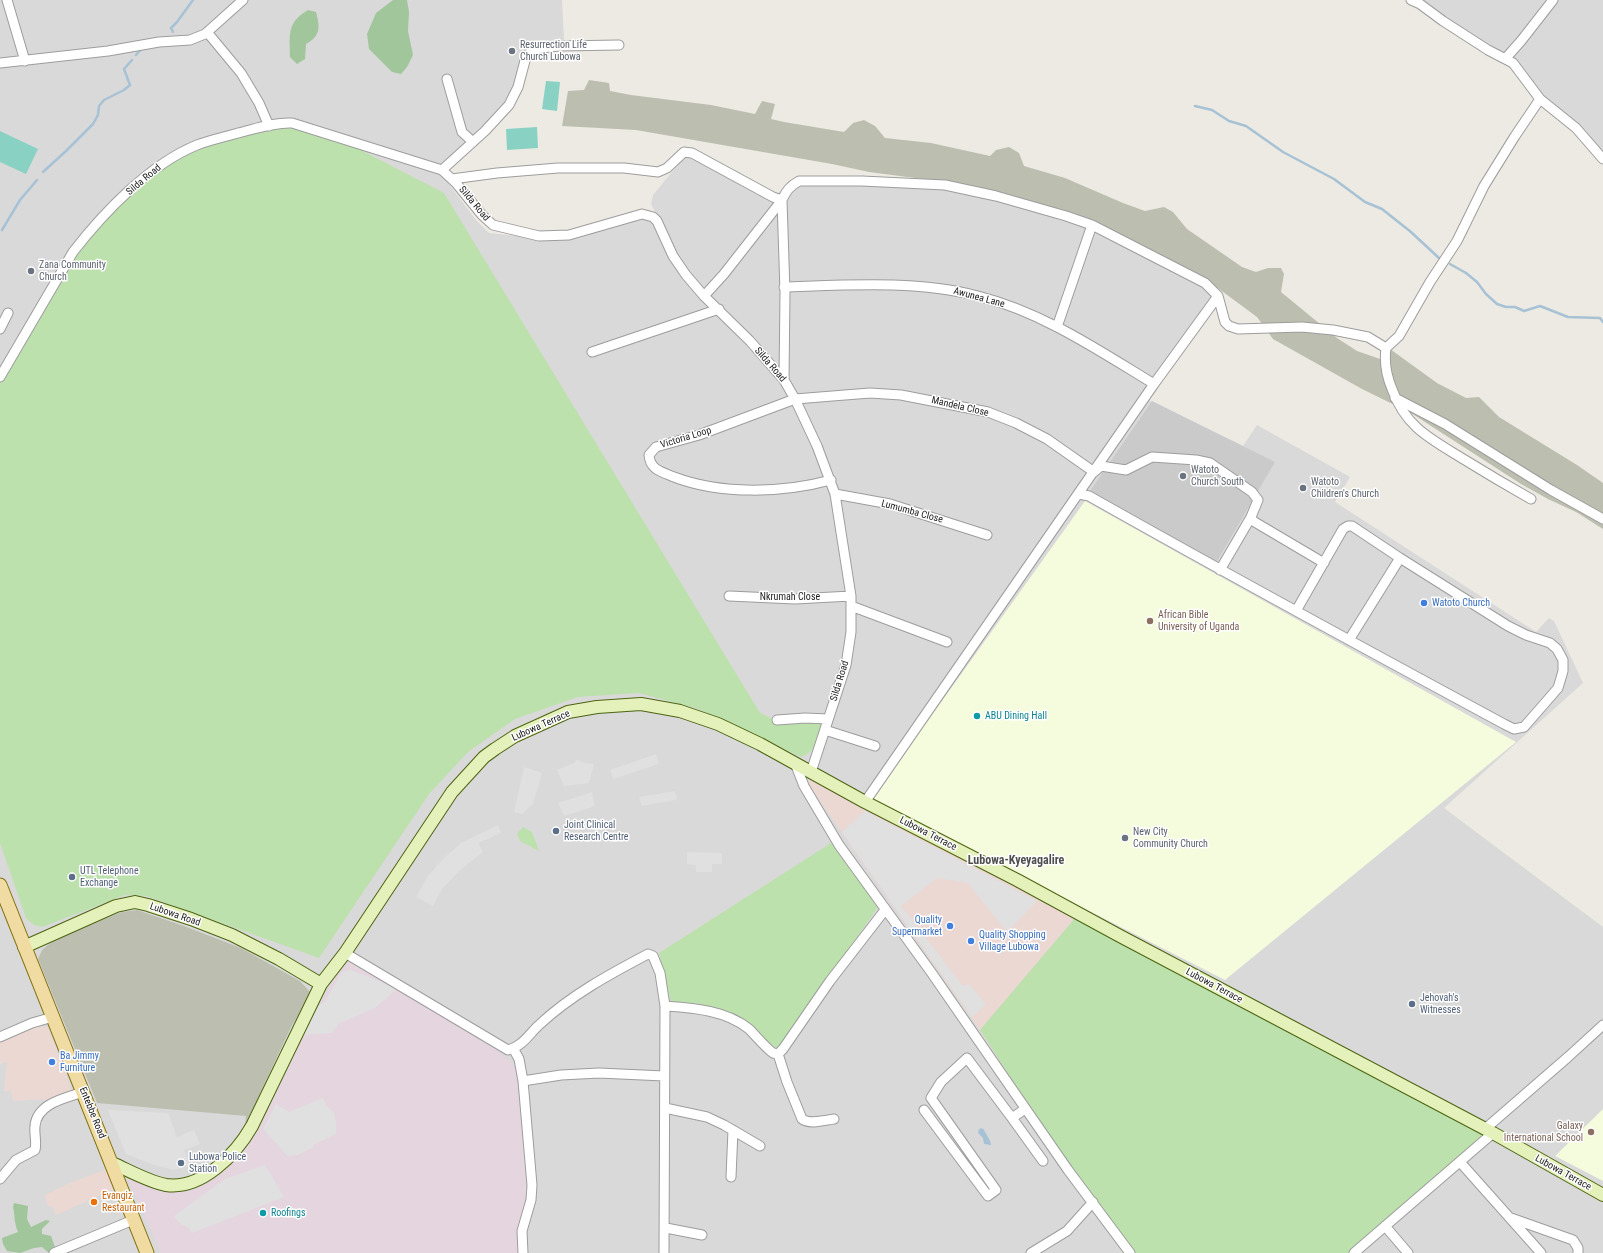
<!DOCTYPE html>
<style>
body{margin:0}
canvas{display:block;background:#eceae2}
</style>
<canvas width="1603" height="1253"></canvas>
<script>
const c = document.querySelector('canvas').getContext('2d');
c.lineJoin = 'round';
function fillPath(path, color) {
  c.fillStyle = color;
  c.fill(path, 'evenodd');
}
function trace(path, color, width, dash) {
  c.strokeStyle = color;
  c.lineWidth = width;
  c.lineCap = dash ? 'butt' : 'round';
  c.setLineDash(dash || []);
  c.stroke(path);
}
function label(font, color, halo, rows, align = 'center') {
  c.font = font + ' "Roboto Condensed",sans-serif';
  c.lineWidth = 3;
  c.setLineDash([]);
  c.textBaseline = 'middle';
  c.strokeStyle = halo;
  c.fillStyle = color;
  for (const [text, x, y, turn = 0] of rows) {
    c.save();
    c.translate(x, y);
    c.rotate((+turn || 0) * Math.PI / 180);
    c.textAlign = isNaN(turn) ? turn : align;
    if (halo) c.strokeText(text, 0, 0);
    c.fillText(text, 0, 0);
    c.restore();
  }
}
fillPath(new Path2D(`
 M0 0H567H562L564 40 535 46 507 103 440 172 476 220 489 233 555 240 655 212 651 204 653 195 686 155 776 203 800 183H829L952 189 1036 212 1085 228 1201 285 1215 296 1142 397 1243 446 1257 425 1350 477 1335 502 1536 632 1549 618 1554 621 1583 683 1444 808 1603 927V1253H0Z
 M1411 0H1603V162L1570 127 1538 102 1507 65Z`), '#dad9d9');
fillPath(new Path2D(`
 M808 778H812L1047 903 1076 917 980 1030 810 787 807 781Z
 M40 1026 48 1027 73 1094 47 1104 44 1099 13 1101 11 1091H4L7 1062 0 1064V1039L29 1027Z
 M107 1169 114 1189 56 1215 53 1207 48 1206 45 1195 70 1183Z`), '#ebd8d3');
fillPath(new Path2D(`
 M350 960 408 993 490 1046 512 1062 516 1072 527 1190 518 1231 520 1253H161L125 1173 142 1184 162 1191 192 1189 211 1180 229 1164 256 1125 334 979Z`), '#e4d5df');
fillPath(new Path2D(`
 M1085 501 1516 742 1225 980 871 800Z
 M1603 1109V1181L1555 1156Z`), '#f5fbdd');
fillPath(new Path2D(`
 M1152 401 1275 462 1216 563 1090 491Z`), '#cacaca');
fillPath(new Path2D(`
 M589 80 609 83 610 91 631 95 711 105 755 114 762 101 775 104 771 119 784 122 844 132 853 123 864 120 875 126 885 138 931 143 990 156 996 150 1009 147 1019 153 1024 166 1065 178 1123 203 1145 211 1164 207 1173 212 1187 229 1242 267 1256 272 1268 268H1281L1284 274 1281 292 1337 338 1357 351 1380 359 1390 349 1437 383 1466 398 1479 397 1499 417 1577 465 1603 483V529L1576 512 1548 499 1521 484 1411 413 1362 389 1273 339 1257 317 1211 283 1189 269 1078 215 1038 203 984 189 923 179 869 172 832 164 636 130 562 126 568 91 584 90Z
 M137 910 184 926 241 948 300 981 311 993 310 998 291 1027 245 1126 246 1116 97 1103 38 959 42 950 49 944 59 938 109 917 122 912Z`), '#bcbfaf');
fillPath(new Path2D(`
 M290 124 355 147 444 193 760 713 771 718 776 724 783 725 802 722 823 721V724C818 737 815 753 801 757L698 709 639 693 578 697 515 719 468 752 429 794 319 958 146 896 125 895 42 927 34 925 26 918 0 843V384L80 249 119 204 164 166 209 145Z
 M523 827 532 832 539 851 520 841 517 834Z
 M831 843 878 907 778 1049 764 1039 745 1020 697 1003 671 1002 659 953Z
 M1076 917 1486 1136 1348 1253H1132L1014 1083 980 1030Z`), '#bde1ad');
fillPath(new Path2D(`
 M393 0H407L409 12 408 31 413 55 407 67 401 74 392 72 369 49 367 34 376 13Z
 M308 10 316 12C320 27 321 36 306 44L305 59 297 64 290 57C290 35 286 23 308 10Z
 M14 1203 28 1206 27 1219 31 1227 46 1220 50 1221 42 1229V1234L51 1236 55 1247 49 1253 42 1247 34 1248 20 1253 7 1251 3 1244 2 1238 18 1232C14 1223 15 1216 13 1207Z`), '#a1c69c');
fillPath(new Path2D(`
 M546 81 560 82 557 111 542 109Z
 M537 127 538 148 507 150 506 129Z
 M0 131 38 149 26 174 0 162Z`), '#89d2c3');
fillPath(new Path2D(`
 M656 754 659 764 613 779 610 770Z
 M577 760 585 763 594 764 589 783 564 786 557 770 574 763Z
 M524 767 542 773 533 804 522 814 514 812Z
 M675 791 677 799 675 800 642 806 639 797Z
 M592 792 595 806 564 816 558 803Z
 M865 811 1037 901 1007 932 968 883 937 878 901 906 963 986 969 984 986 1004 972 1017 842 832Z
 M498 825 501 833 478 843 483 852 460 870 442 889 433 906 416 897 428 876 443 859 461 843Z
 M687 852 722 853V864H712V872H696V865L687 864Z
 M350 970 398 988 375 1008 340 1023 332 1033 302 1035 319 1005 325 1002 342 972Z
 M323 1098 326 1105 334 1113 336 1123V1134L313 1145 314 1147 298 1155 287 1156 263 1129 276 1104 289 1112Z
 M108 1110 168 1113 177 1137 194 1130 200 1144 184 1150 190 1165 174 1170 154 1165 126 1154Z
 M265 1165 284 1197 192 1233 189 1228 179 1223 174 1216 225 1179Z`), '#e0e0e0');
fillPath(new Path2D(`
 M982 1128 984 1130C986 1134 991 1141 991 1145L984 1144 983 1138 978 1133 979 1129Z`), '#a7c2d5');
trace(new Path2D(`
 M173 32 171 28 177 22 193 0
 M136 55 142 48
 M1195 106 1212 110 1229 121 1246 126 1283 152 1334 179 1365 202 1382 209 1411 232 1440 259
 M43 172 66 151 93 124 98 115 99 106 104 100 124 90 130 85 124 69 132 60
 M2 230 20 200 37 180
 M1450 264 1466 273 1477 282 1486 294 1497 304 1506 307H1515L1524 311 1540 306 1568 317 1600 318 1603 322`), '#a7c2d5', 2.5);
const street = new Path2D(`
 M7 0 25 61
 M1411 0 1420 4 1443 21 1488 50 1513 63 1540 99 1576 128 1603 159
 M207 32 241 73 259 103 269 126
 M1505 59 1521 41 1553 0
 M0 63 108 51 159 42 190 40 205 34 243 0
 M447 79 462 132 473 142
 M442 170 485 131 509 105 518 87 526 57 533 49 559 46 619 45
 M452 179 497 173 558 168H624L658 172 667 168 684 152 692 153 773 197 782 200 724 274 704 296
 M784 287C847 285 916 280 978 296 1042 312 1098 350 1154 384
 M1057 327 1092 225
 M0 329 8 313
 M1386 348C1384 363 1386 375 1392 389 1406 428 1431 439 1465 460 1486 473 1508 486 1531 499
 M592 352 719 309
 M0 377 73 252C104 212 150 164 197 145 210 140 224 137 238 133 255 129 274 122 292 123L442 170 456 183 482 215 493 225 539 236 569 235 642 214 653 217 657 221 673 256 686 275 704 296 750 341 784 380 795 399 817 446 835 494 851 596V632L846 665 811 772
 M784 380 785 292 782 200C786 191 790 186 799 181H862L945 185 996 196 1066 216 1092 225 1205 283 1218 296 1225 322 1229 326 1238 329 1302 327 1333 330 1368 337 1386 348 1399 336 1430 282 1457 241 1484 186 1515 136 1540 99
 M1395 398 1445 424 1551 490 1603 519
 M831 480C783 493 721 495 674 477 662 472 650 470 649 455L656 447 699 435 795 399 870 393 901 395 988 412 1016 423 1047 439 1094 472 1101 466 1126 470 1152 457 1196 460 1210 463 1252 492 1258 500 1251 517 1253 521 1324 563
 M835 494 890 504 987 535
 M1079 494 1089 496C1227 574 1365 649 1504 724L1514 729 1524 727 1558 688 1563 671V660L1557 649 1550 643 1526 635 1508 626 1400 558 1352 526H1348L1343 529 1296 611
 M1220 570 1251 517
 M729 596 795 599 851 596
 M851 606 947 642
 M1349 640 1400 558
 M777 720 805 718 828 719
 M825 730 875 746
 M795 763 804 786 839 845 931 972 1068 1170 1130 1253
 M865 802 1154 384 1218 296
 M345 953 508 1050C523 1046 529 1034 539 1025 571 995 610 974 648 954L653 956 660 973 665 1006 664 1253
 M665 1006C693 1008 726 1010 749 1029 757 1037 764 1046 773 1053L778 1054 783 1049 830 981 885 910
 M0 1037 32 1023 53 1017
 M513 1048 519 1059 523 1081 532 1185 531 1200 522 1231 523 1253
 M778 1054 787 1082 802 1119C810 1125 825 1120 834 1119
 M523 1081 561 1075 599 1073 664 1076
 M665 1108 707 1117 724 1125 760 1146
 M1025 1109 1012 1118 1043 1161
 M924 1110 988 1196 996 1190 931 1098 941 1082 967 1058 1012 1118
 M1485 1129 1568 1057 1603 1025
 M1460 1162 1541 1253
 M731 1177 733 1130
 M0 1179 16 1160 35 1150C37 1142 34 1134 35 1126 37 1103 66 1098 83 1092
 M1511 1218 1573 1240 1578 1248V1253
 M1385 1226 1408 1253
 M666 1228 702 1235
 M54 1253 133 1220
 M1031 1253 1067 1231 1093 1202
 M1354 1253 1493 1133`);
const secondary = new Path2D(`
 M24 947 116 906 135 902 148 905 191 919 232 935 279 959 321 984
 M112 1163C128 1170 149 1182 166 1185 202 1190 236 1154 252 1126L321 984 345 953 452 792 484 757 495 749 515 736 568 712 597 707 641 704 680 711 718 724 760 744 865 802 1017 880 1120 936 1493 1133 1603 1195`);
const primary = new Path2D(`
 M0 885 147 1253`);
trace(street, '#9d9d9d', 11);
trace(secondary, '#4c6411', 14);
trace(primary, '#827111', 15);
trace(street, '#fff', 9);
trace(secondary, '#e5f1bb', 12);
trace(primary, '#f0dca3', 13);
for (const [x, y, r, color] of [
 [512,51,4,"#6b7280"],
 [31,271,4,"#6b7280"],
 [1183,476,4,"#6b7280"],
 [1303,488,4,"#6b7280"],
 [1424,603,4,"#3f7fe0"],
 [1150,621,4,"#8d6e63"],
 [977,716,4,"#0f9aa8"],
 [556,831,4,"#5c6f8a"],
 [1125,838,4,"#6b7280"],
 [72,877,4,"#5c6f8a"],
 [950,926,4,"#3f7fe0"],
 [971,941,4,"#3f7fe0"],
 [1412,1004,4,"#5c6f8a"],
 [52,1062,4,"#3f7fe0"],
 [1591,1132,4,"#8d6e63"],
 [181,1163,4,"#5c6f8a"],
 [94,1202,4,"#e8710a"],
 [263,1213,4,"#0f9aa8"]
]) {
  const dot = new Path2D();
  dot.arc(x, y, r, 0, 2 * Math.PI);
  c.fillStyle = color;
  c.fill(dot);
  trace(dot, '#fff', 1.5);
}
label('10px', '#5b616d', '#fff', [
 ["Resurrection Life",520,45],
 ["Church Lubowa",520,57],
 ["Zana Community",39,265],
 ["Church",39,277],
 ["Watoto",1191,470],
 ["Church South",1191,482],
 ["Watoto",1311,482],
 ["Children's Church",1311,494],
 ["New City",1133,832],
 ["Community Church",1133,844]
], 'left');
label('10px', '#1c1c1c', '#fff', [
 ["Silda Road",144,180,-40],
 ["Silda Road",474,204,50],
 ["Awunea Lane",979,298,15],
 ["Silda Road",770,365,49],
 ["Mandela Close",960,407,13],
 ["Victoria Loop",686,438,-17],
 ["Lumumba Close",912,512,15],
 ["Nkrumah Close",790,597],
 ["Silda Road",840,681,-73],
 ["Lubowa Terrace",541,726,-24],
 ["Lubowa Terrace",928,834,27],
 ["Lubowa Road",175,915,19],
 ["Lubowa Terrace",1214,986,28],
 ["Entebbe Road",92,1113,68],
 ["Lubowa Terrace",1563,1173,29]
]);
label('10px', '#366cbe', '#fff', [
 ["Watoto Church",1432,603],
 ["Quality",942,920,"right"],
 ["Supermarket",942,932,"right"],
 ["Quality Shopping",979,935],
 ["Village Lubowa",979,947],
 ["Ba Jimmy",60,1056],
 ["Furniture",60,1068]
], 'left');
label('10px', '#785e54', '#fff', [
 ["African Bible",1158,615],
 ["University of Uganda",1158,627],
 ["Galaxy",1583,1126,"right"],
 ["International School",1583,1138,"right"]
], 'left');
label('10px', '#0d838f', '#fff', [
 ["ABU Dining Hall",985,716],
 ["Roofings",271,1213]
], 'left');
label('10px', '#4e5e75', '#fff', [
 ["Joint Clinical",564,825],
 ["Research Centre",564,837],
 ["UTL Telephone",80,871],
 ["Exchange",80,883],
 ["Jehovah's",1420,998],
 ["Witnesses",1420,1010],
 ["Lubowa Police",189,1157],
 ["Station",189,1169]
], 'left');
label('10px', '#c56008', '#fff', [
 ["Evangiz",102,1196],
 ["Restaurant",102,1208]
], 'left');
label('bold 12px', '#4f4f4f', '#fff', [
 ["Lubowa-Kyeyagalire",1016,861]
]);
</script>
